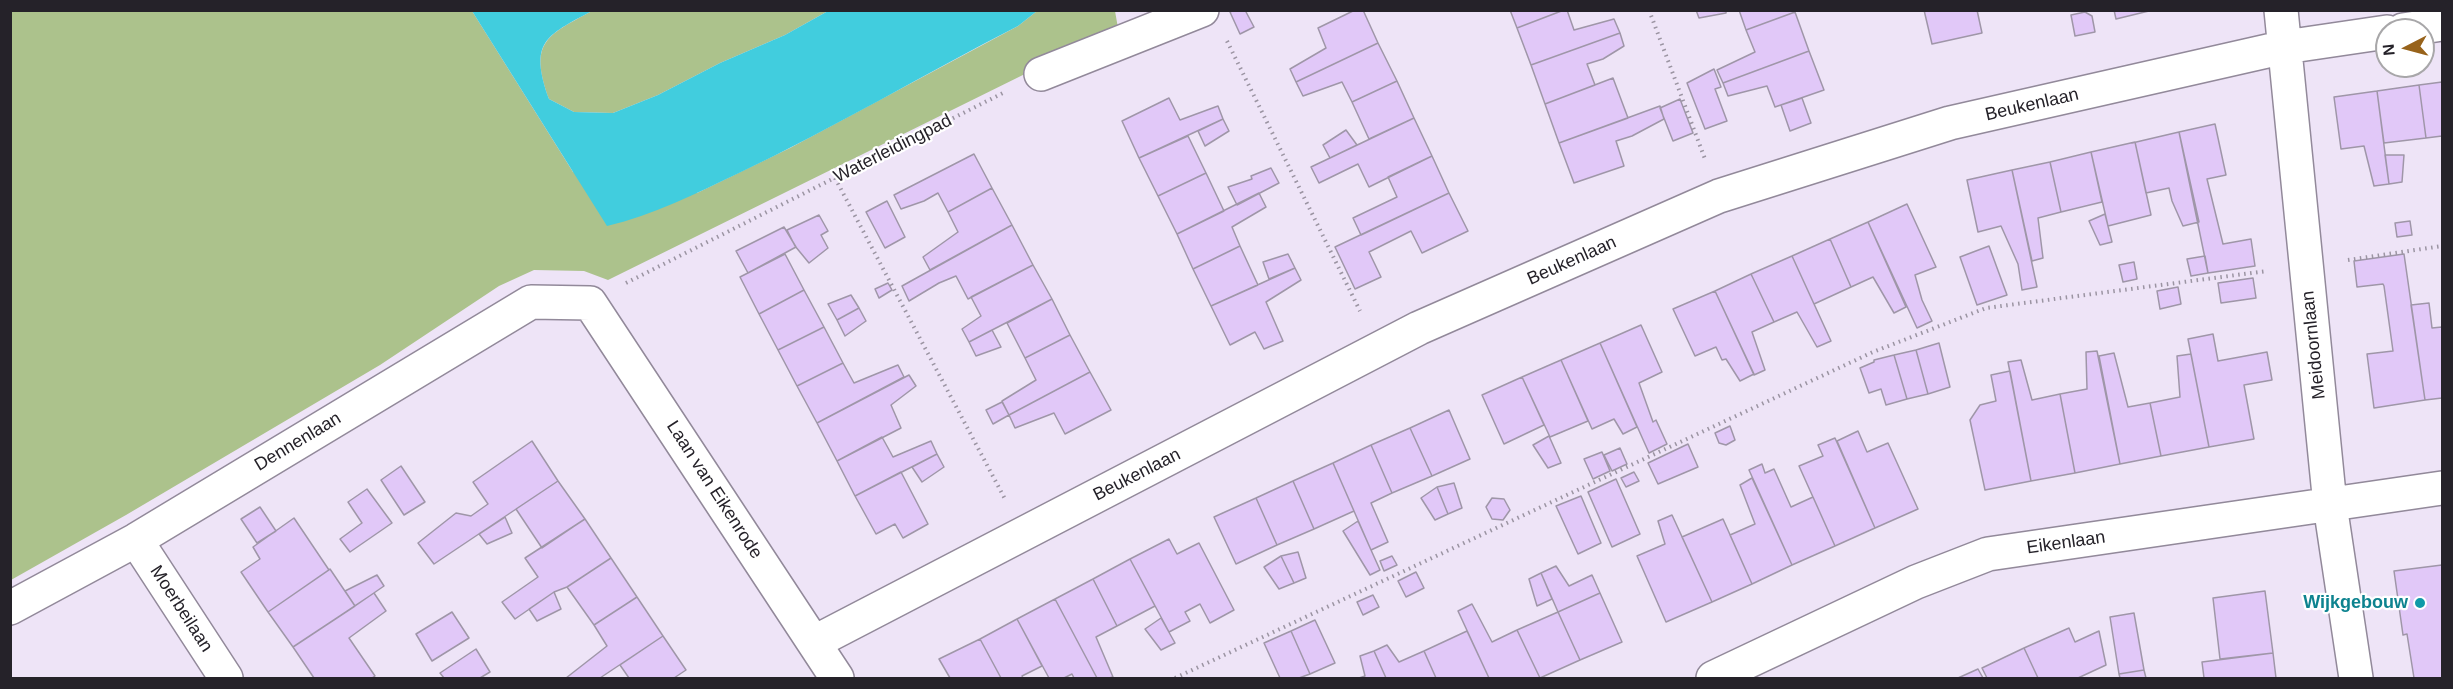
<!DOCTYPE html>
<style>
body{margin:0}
#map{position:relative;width:2453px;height:689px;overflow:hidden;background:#eee4f7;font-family:Arial,sans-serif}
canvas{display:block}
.frame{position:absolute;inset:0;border:12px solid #252229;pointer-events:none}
.north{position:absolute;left:2375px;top:18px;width:60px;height:60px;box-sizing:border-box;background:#fff;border:2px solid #a8a7a9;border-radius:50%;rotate:264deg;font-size:16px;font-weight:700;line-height:24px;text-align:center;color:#252229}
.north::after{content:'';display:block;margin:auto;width:21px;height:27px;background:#98631b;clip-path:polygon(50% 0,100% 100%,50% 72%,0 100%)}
</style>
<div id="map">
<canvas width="2453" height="689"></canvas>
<div class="frame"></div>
<div class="north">N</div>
</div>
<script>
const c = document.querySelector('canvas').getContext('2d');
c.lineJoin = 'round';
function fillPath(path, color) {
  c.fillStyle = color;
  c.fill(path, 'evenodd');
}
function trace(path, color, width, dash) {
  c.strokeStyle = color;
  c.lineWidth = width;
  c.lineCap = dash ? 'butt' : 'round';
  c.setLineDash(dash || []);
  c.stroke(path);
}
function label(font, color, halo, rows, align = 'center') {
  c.font = font + ' Arial,sans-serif';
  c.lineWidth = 4.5;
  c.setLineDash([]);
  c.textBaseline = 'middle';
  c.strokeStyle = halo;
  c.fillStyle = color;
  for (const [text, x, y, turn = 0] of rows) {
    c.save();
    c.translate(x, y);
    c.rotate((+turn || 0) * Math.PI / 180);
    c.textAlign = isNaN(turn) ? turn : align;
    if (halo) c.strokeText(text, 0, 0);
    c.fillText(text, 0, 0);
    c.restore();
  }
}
fillPath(new Path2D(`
 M11 11H472L573 172 697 193 790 148 1018 26 1037 11H1115L1118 28 608 280 584 271 534 270 499 286 380 365 126 515 11 580Z
 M592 11H828L785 35 720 63 658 95 613 113 574 112 549 99C529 43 545 36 592 11Z`), '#acc28c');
fillPath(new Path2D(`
 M472 11H592C545 36 529 42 549 99L574 112 613 113 658 95 720 63 785 35 828 11H1037L1018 26C924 74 834 128 739 173 697 193 653 215 607 226Z`), '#41cdde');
const building = new Path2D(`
 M1234 10H1245L1254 27 1240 34 1230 12Z
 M1355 10H1363L1378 43 1296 82 1290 69 1326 48 1318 28Z
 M1510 10H1564L1517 28Z
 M1564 10H1567L1574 30 1614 19 1620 33 1531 65 1517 28Z
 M1696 10H1726V13L1699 18Z
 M1739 10H1794L1795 12 1746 30Z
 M1924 10H1977L1982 33 1932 44Z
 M2114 10H2153L2116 19Z
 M1795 12 1809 51 1723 83 1717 70 1755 52 1746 30Z
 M2085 12 2092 16 2095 32 2075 36 2071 15Z
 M1620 33 1624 46 1603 59 1587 64 1595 85 1545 104 1531 65Z
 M1378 43 1397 81 1352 102 1342 82 1303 96 1296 82Z
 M1809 51 1824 90 1775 107 1767 86 1728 96 1723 83Z
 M1714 69 1721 87 1715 89 1727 121 1705 129 1687 83Z
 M1613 78 1628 118 1559 143 1545 104Z
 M1397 81 1414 118 1369 139 1352 102Z
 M2442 82V136L2426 138 2419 85Z
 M2419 85 2426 138 2384 143 2377 91Z
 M2377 91 2389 184 2374 186 2364 146 2341 149 2334 97Z
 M1169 98 1180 120 1218 106 1223 119 1139 158 1122 121Z
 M1802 98 1811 123 1790 131 1781 105Z
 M1680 99 1693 133 1673 141 1660 108Z
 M1660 106 1664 119 1632 136 1616 141 1624 166 1574 183 1559 143Z
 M1414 118 1432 156 1369 187 1358 164 1319 183 1311 167Z
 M1223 119 1229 131 1205 146 1198 131Z
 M2215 124 2226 175 2207 179 2223 244 2251 239 2255 266 2208 273 2179 132Z
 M1346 130 1357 145 1330 158 1323 145Z
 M2179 132 2199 222 2183 226 2172 201 2169 188 2146 193 2135 142 2132 143Z
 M1188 136 1206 173 1158 196 1139 158Z
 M2135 142 2151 215 2108 226 2091 152Z
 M2091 152 2102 202 2061 212 2050 162Z
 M974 154 992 188 948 212 938 193 924 201 901 209 894 195Z
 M2385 155H2404L2402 182 2389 184Z
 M1432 156 1449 193 1361 235 1353 218 1397 197 1388 177Z
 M2050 162 2061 212 2038 218 2043 258 2032 261 2012 170Z
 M1271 168 1279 183 1237 205 1228 187 1252 179 1251 176Z
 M2012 170 2037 287 2022 290 2018 264 2001 226 1978 232 1967 180Z
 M1206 173 1224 211 1177 234 1158 196Z
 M992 188 1012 225 930 270 923 257 958 232 948 212Z
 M1259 193 1266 207 1232 227 1240 246 1193 269 1177 234Z
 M1449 193 1468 231 1422 253 1411 231 1369 252 1381 277 1355 289 1335 247Z
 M887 201 905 237 885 248 866 212Z
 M1907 204 1936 267 1915 275 1922 300 1932 321 1917 328 1868 222Z
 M2105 214 2112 242 2100 245 2089 221Z
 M819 215 828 231 821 235 828 248 809 263 795 246 787 230Z
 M2410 221 2412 235 2397 237 2395 223Z
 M1868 222 1906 307 1894 313 1873 277 1851 287 1830 239Z
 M1012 225 1033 265 968 299 956 276 939 283 909 301 902 286Z
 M784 227 796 247 748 273 736 251Z
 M1830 239 1851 287 1814 304 1792 256Z
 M1240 246 1258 285 1211 306 1193 269Z
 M1989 246 2007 295 1977 305 1960 257Z
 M785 254 804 290 759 314 740 277Z
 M1288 254 1295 268 1269 279 1263 262Z
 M2404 254 2425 400 2374 408 2367 354 2393 351 2384 286 2383 284 2357 287 2354 261Z
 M1792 256 1831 341 1817 347 1797 312 1774 322 1751 274Z
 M2205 256 2208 273 2191 276 2187 259Z
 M2134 262 2137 279 2123 282 2119 265Z
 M1033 265 1052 299 969 342 962 329 981 316 971 297Z
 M1295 268 1301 280 1266 302 1283 341 1264 349 1255 332 1230 345 1211 306Z
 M1751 274 1774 322 1752 332 1765 370 1754 375 1715 291Z
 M2253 278 2256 298 2221 303 2218 283Z
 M888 283 892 290 879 298 875 289Z
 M2178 287 2181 304 2160 309 2157 291Z
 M804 290 824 327 778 350 759 314Z
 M1715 291 1754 374 1740 381 1726 359 1722 360 1716 347 1695 356 1673 309Z
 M851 295 859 308 837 320 828 304Z
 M1052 299 1070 335 1025 358 1007 323Z
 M2429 303 2432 328 2442 327V398L2425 400 2411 305Z
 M859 308 866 321 845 336 837 320Z
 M1641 325 1662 372 1639 383 1653 422 1656 420 1667 444 1649 453 1600 343Z
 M824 327 843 363 797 386 778 350Z
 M992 330 1001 347 976 356 969 342Z
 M2213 334 2218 361 2267 352 2272 380 2244 385 2254 439 2209 447 2188 339Z
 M1070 335 1090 372 1009 415 1002 401 1036 380 1025 358Z
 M1600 343 1637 427 1623 434 1614 419 1592 429 1561 360Z
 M1939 343 1950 387 1928 394 1916 350Z
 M1916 350 1928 394 1907 399 1894 355Z
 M2097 351 2120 464 2075 473 2060 394 2087 389 2086 352Z
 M2114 353 2128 407 2150 403 2161 456 2120 464 2099 356Z
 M2191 354 2209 447 2161 456 2150 403 2180 397 2177 356Z
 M1894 355 1907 399 1886 405 1881 389 1869 393 1860 368 1874 362V360Z
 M1561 360 1588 421 1550 437 1522 377Z
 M2021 360 2032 400 2060 394 2075 473 2031 481 2008 362Z
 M843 363 854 383 898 365 904 377 817 423 797 386Z
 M2010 371 2031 481 1985 490 1970 420 1980 405 1996 401 1991 375Z
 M1090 372 1111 410 1065 434 1054 413 1015 428 1009 415Z
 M909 375 916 386 891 405 901 428 837 461 817 423Z
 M1522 377 1544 425 1504 444 1482 395Z
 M1002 402 1009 415 993 424 986 410Z
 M1449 410 1470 459 1432 476 1410 428Z
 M1730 426 1735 440 1726 445 1719 443 1715 433Z
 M1410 428 1432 476 1392 493 1371 445Z
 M1858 431 1867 452 1888 443 1918 509 1875 528 1837 441Z
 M1549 436 1561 463 1548 468 1533 445Z
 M882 437 893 457 931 441 937 454 855 496 837 461Z
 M1835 438 1875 528 1835 546 1799 466 1823 456 1818 445Z
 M532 441 558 481 434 564 418 543 456 513 471 516 488 504 473 482Z
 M1688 444 1698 467 1658 484 1648 463Z
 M1371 445 1392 493 1371 503 1388 542 1371 550 1333 463Z
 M1620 448 1627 464 1612 471 1604 455Z
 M1602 452 1610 471 1593 479 1584 459Z
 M937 454 944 467 922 482 912 467Z
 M1333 463 1354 511 1314 529 1293 481Z
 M1762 464 1765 473 1774 469 1791 507 1813 497 1835 546 1792 565 1749 470Z
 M401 466 425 502 404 515 381 480Z
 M901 472 928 524 903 538 895 524 876 534 855 496Z
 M1634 472 1639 481 1626 487 1621 478Z
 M1752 478 1792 565 1752 584 1730 535 1755 524 1740 485Z
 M1616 479 1640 534 1612 547 1588 492Z
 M558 481 585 519 542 548 516 509Z
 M1293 481 1314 529 1277 545 1256 498Z
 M1454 483 1462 508 1448 514 1437 487Z
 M1437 487 1448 514 1435 520 1421 498Z
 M367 489 392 523 350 552 340 539 362 523 348 502Z
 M1581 496 1601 543 1578 554 1556 506Z
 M1256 498 1277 545 1236 564 1214 517Z
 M1492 498 1504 499 1510 510 1503 520 1492 519 1486 507Z
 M260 507 276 531 257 543 241 519Z
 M1672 515 1712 602 1666 622 1637 556 1665 544 1658 521Z
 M505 517 512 533 487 544 479 534Z
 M294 518 329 570 268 612 241 572 260 559 253 547Z
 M585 519 611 558 567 587 554 592 515 619 502 602 538 577 525 558Z
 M1723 519 1752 584 1712 602 1682 537Z
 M1358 521 1380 570 1370 575 1343 531Z
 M1169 539 1177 554 1199 543 1234 610 1210 623 1200 604 1185 612 1190 621 1169 632 1130 559Z
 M1298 552 1306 578 1294 583 1281 556Z
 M1281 556 1294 583 1279 589 1264 567Z
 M1392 556 1397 565 1384 571 1380 561Z
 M611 558 637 597 594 625 567 587Z
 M1130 559 1155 606 1117 626 1093 579Z
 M2442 565V678H2414L2407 634 2403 635 2394 571Z
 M1556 566 1569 586 1592 575 1600 593 1558 612 1541 573Z
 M330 569 355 606 293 647 268 612Z
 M1416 572 1424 588 1406 597 1398 581Z
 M1541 573 1552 599 1537 606 1529 579Z
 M377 575 384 586 355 606 345 591Z
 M1093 579 1117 626 1096 637 1113 677 1109 678H1097L1055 599Z
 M2265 591 2273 653 2220 659 2213 598Z
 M554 592 561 609 537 621 529 609Z
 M374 593 386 611 349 638 375 676 372 678H314L293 647Z
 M1600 593 1622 642 1580 660 1558 612Z
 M1373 595 1379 607 1363 615 1357 602Z
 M637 597 663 636 600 678H566L607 646 594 625Z
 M1055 599 1097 678H1074L1072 674 1064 678H1049L1017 619Z
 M1472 604 1492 642 1517 630 1540 678H1489L1458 611Z
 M452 612 469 638 432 661 416 634Z
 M1558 612 1580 660 1540 678 1517 630Z
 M2134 613 2144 670 2119 674 2110 617Z
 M1161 618 1175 643 1161 650 1145 629Z
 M1017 619 1042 666 1022 676 1023 678H1001L980 639Z
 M1315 620 1335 663 1310 674 1291 631Z
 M2069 628 2075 642 2099 631 2106 665 2078 678H2038L2024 648Z
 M1291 631 1310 674 1299 678H1280L1264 643Z
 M1467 631 1489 678H1436L1424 651Z
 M663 636 686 670 674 678H629L620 665Z
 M980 639 1001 678H950L939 659Z
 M1387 645 1399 662 1424 651 1436 678H1386L1374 651Z
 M2024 648 2038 678H1987L1982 668Z
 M476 649 490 672 480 678H444L440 673Z
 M1374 651 1386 678H1359L1365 676 1360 656Z
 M2273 653 2276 678H2204L2202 662Z
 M1978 669 1983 678H1958Z
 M2144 670 2146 678H2120L2119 674Z`);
fillPath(building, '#e1c8f8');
trace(building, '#9f96a8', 1.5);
const minor = new Path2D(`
 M2281 10 2330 505 2356 678
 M2403 30 2442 24
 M1041 74 1202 10
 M136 540 226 678
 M10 608 136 540 531 302 590 303 837 678
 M815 642 1419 328 1719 196 1950 123 2285 47 2387 32
 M1713 678 1916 582 1988 554 2442 488`);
trace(minor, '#92899a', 36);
trace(new Path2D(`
 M1649 10 1705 159
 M1227 41 1360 311
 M835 178 1005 499
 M2348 260 2442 246
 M626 283 1005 92
 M1175 678 1873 352 1986 308 2267 271`), '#9b94a2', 4, [1.5, 4.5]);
trace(minor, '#fff', 33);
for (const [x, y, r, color] of [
 [2420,603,6,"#0f9aa8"]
]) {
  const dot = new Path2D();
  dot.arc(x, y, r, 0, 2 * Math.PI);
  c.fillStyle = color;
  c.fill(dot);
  trace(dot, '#fff', 2);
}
label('18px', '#252229', '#fff', [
 ["Beukenlaan",2032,105,-13],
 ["Waterleidingpad",893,149,-27],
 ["Beukenlaan",1572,261,-24],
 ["Meidoornlaan",2314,345,-96],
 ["Dennenlaan",298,442,-31],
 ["Beukenlaan",1137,475,-27],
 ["Laan van Eikenrode",714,490,57],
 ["Eikenlaan",2066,543,-8],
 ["Moerbeilaan",181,609,57]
]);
label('bold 18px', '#0d838f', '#fff', [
 ["Wijkgebouw",2408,603]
], 'right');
</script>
